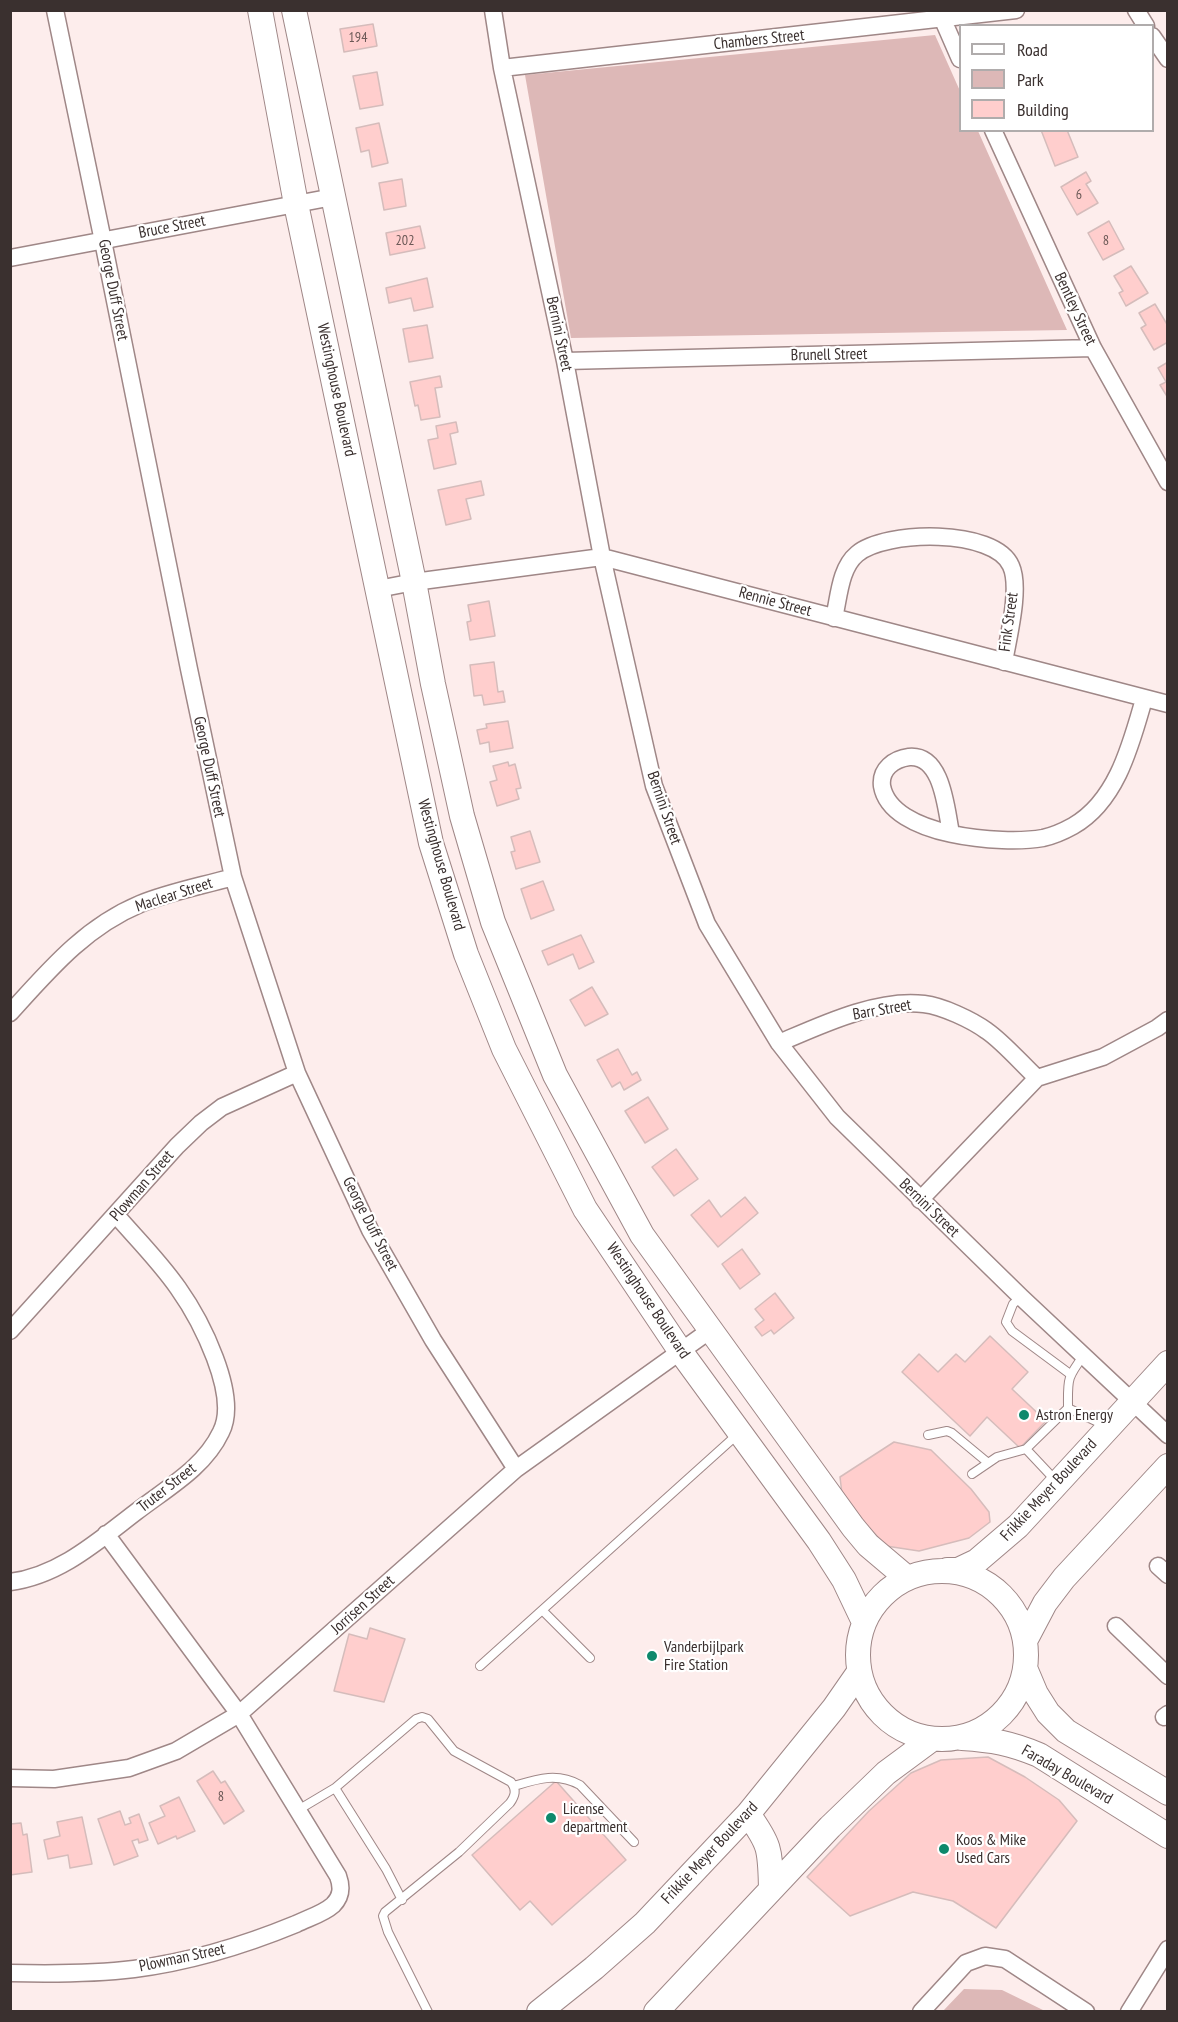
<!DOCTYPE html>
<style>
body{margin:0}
#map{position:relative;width:1178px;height:2022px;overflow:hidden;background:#fdedec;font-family:"PT Sans Narrow",sans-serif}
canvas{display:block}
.frame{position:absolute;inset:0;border:12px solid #3a302f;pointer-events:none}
.legend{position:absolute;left:959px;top:24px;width:195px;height:108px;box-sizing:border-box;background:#fff;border:2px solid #b0acac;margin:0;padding:8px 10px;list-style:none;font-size:18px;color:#3a302f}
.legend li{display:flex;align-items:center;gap:12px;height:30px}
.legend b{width:30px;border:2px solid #b0acac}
</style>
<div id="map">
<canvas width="1178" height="2022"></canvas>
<div class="frame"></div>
<ul class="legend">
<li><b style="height:8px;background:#fff"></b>Road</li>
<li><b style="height:16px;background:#ddb8b7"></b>Park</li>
<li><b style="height:16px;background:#ffcecd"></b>Building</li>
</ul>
</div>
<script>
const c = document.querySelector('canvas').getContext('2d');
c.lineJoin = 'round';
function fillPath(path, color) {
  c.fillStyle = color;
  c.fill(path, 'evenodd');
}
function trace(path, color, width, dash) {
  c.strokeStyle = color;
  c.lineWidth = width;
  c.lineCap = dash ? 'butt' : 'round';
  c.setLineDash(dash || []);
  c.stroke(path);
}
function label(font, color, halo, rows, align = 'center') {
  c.font = font + ' "PT Sans Narrow",sans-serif';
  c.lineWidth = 4.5;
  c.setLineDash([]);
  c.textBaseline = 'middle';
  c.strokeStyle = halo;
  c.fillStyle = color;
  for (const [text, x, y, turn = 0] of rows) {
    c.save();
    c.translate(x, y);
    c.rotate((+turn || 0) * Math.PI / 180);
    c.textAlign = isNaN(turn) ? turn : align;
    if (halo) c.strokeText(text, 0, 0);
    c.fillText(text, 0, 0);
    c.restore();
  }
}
fillPath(new Path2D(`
 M935 35 960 91V130L978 131 1067 330 571 338 525 75Z
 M964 1989 1002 1990 1045 2011H943Z`), '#ddb8b7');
const building = new Path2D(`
 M373 24 377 46 344 52 340 29Z
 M377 72 383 105 360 109 353 76Z
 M379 123 388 163 372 167 369 150 361 152 356 128Z
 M1041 130H1067L1078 157 1055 166Z
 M1086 172 1091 181 1086 184 1098 203 1077 215 1061 187Z
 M402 179 406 206 384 210 379 183Z
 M1109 221 1124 249 1103 260 1088 233Z
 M420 226 425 248 390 255 386 233Z
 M1131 266 1148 293 1126 306 1119 293 1123 291 1114 276Z
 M427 278 433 307 414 311 411 298 389 303 386 288Z
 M1155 304 1168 326V342L1154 350 1141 328 1146 325 1139 313Z
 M427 325 433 358 409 362 403 329Z
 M1168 362V398L1160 385 1166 382 1158 368Z
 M440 376 442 387 435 388 440 417 421 420 418 405 415 406 410 382Z
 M456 422 458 432 450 434 456 464 434 469 428 440 438 438 436 426Z
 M481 481 484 495 466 499 471 519 446 525 438 490Z
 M489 601 495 636 470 640 467 622 471 621 468 605Z
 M494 662 498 692 503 691 505 702 484 705 482 695 474 696 470 665Z
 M508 721 513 748 490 752 489 742 480 744 477 730 487 728 486 724Z
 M508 762 509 766 515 764 521 788 516 789 519 799 497 806 490 782 497 780 493 766Z
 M530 831 540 862 516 869 511 852 515 851 511 837Z
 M543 881 554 910 531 919 521 889Z
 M581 935 594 962 579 969 573 954 548 965 542 951Z
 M592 987 608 1014 585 1026 570 1000Z
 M618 1049 632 1075 637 1072 641 1080 624 1090 620 1082 612 1087 597 1060Z
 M648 1097 668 1129 645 1143 625 1111Z
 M676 1149 698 1179 674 1196 652 1167Z
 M745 1197 758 1213 718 1247 691 1215 709 1200 721 1217Z
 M742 1249 760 1274 740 1289 722 1264Z
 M775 1293 794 1318 774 1334 771 1330 762 1336 755 1327 764 1320 755 1309Z
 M990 1336 1028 1372 1012 1389 1046 1421 1020 1448 987 1417 970 1436 902 1372 919 1354 938 1372 956 1354 965 1362Z
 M894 1442 931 1450 971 1489 989 1512 990 1522 969 1538 919 1551 886 1546 866 1524 842 1494 840 1477Z
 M370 1628 405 1639 384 1702 334 1691 349 1634 367 1639Z
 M988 1757 1025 1777 1059 1800 1077 1821 996 1928 953 1901 913 1892 850 1916 807 1877 869 1811 911 1773 941 1760Z
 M213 1771 221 1783 225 1781 244 1811 224 1824 197 1781Z
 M556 1781 626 1860 552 1925 530 1901 520 1910 472 1855Z
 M179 1797 195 1831 177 1839 176 1836 158 1844 149 1823 165 1816 160 1806Z
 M120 1811 125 1825 131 1823 129 1818 139 1814 148 1840 139 1843 138 1839 132 1841 138 1856 114 1865 98 1819Z
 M82 1817 92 1864 70 1868 68 1855 48 1859 44 1840 60 1836 57 1822Z
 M21 1823 23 1835 27 1834 32 1872 10 1875V1824Z`);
fillPath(building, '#ffcecd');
trace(building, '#d5bcbb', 1.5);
const lane = new Path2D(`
 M1021 1297 1013 1304 1006 1322 1012 1331 1070 1374
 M1068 1408C1068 1380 1066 1379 1084 1355
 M928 1435 947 1431 952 1433 987 1462
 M1026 1449 1057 1482
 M972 1474 997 1457 1026 1449 1068 1408 1106 1426
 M543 1611 590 1658
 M480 1666 739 1433
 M514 1786C537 1779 557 1772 580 1785L634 1842
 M335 1788 386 1869 402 1900
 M298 1810 335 1788 416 1719 422 1717 428 1719 454 1751 511 1782C517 1790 515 1796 510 1803L459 1852 385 1912 383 1916 388 1932 428 2012`);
const street = new Path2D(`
 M55 10 103 241 189 669 233 877 297 1073 370 1230 433 1340 516 1469
 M493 10 502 68 565 361 602 557 654 786 707 924 779 1043 837 1117 1021 1297 1168 1435
 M1136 10 1146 26
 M943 20 960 59
 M1152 36 1168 59
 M502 68 1016 10
 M993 130 1093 348 1168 482
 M10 258 333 197
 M565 361 1093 348
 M378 589 414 582 602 557 1168 704
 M834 618C839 597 840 568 857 554 885 530 995 528 1011 566 1021 588 1008 638 1004 662
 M951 833C946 810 943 754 909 757 894 759 880 769 882 786 891 837 1003 845 1043 838 1052 836 1064 831 1073 826 1117 801 1131 744 1144 699
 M10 1013C49 970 85 927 140 904 169 892 202 886 233 877
 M779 1043C821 1025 878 998 924 1004 942 1006 972 1020 987 1031 1003 1042 1022 1064 1037 1078
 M920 1200 1037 1078 1103 1057 1157 1028 1168 1020
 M10 1331 177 1146 201 1123 222 1107 297 1073
 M1158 1566 1168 1575
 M10 1582C59 1576 98 1541 136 1512 167 1488 204 1468 221 1432 240 1395 200 1319 178 1288 160 1262 137 1239 116 1215
 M1116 1626 1168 1676
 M1164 1717 1168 1714
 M10 1778 54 1779 129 1768 176 1751 239 1714 516 1469 709 1331
 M10 1973C52 1974 93 1974 134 1969 189 1962 245 1945 296 1924 308 1918 323 1914 333 1905 342 1896 342 1887 338 1876L239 1714 106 1534
 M921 2012 966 1963 985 1956 1005 1959 1086 2012
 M1129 2012 1168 1949`);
const secondary = new Path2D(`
 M260 10 296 204 431 843 466 954 504 1049 585 1209 681 1352 819 1541 844 1580 864 1622
 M294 10 414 582 433 684 462 816 493 922 555 1075 642 1235 853 1527 868 1545 907 1578
 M947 1570H958L977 1561 1018 1526 1168 1363
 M858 1655a84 84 0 1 1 168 0a84 84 0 1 1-168 0Z
 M1025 1641 1045 1603 1064 1578 1168 1466
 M1025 1668 1036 1694 1048 1713 1066 1731 1168 1793
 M962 1738C993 1740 1010 1743 1039 1755L1168 1836
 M748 1814C771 1846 770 1850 771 1889
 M539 2012 594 1968 645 1923 748 1814 834 1708 859 1672
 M656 2012 830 1827 886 1773 932 1739`);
trace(lane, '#9f8787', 10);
trace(street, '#9f8787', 19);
trace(secondary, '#9f8787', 26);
trace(lane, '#fff', 8);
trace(street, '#fff', 16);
trace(secondary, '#fff', 24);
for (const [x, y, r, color] of [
 [1024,1415,6,"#0e896c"],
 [652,1656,6,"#0e896c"],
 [551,1818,6,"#0e896c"],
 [944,1849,6,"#0e896c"]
]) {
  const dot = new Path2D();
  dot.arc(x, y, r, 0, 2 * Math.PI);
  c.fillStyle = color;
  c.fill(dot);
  trace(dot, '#fff', 2);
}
label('14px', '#6b5856', null, [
 ["194",358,38],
 ["6",1079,195],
 ["202",405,241],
 ["8",1106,241],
 ["8",221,1797]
]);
label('16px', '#3a302f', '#fff', [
 ["Chambers Street",759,40,-6],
 ["Bruce Street",172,227,-11],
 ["George Duff Street",113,290,79],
 ["Bentley Street",1075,309,65],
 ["Bernini Street",559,334,78],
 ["Brunell Street",829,355,-1],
 ["Westinghouse Boulevard",336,390,78],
 ["Rennie Street",775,602,15],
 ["Fink Street",1009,622,-82],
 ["George Duff Street",209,767,78],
 ["Bernini Street",664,808,71],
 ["Westinghouse Boulevard",441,865,74],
 ["Maclear Street",174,895,-18],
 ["Barr Street",882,1010,-10],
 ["Plowman Street",142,1186,-49],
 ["Bernini Street",929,1208,44],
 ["George Duff Street",370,1224,63],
 ["Westinghouse Boulevard",648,1301,56],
 ["Truter Street",167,1488,-38],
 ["Frikkie Meyer Boulevard",1049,1490,-47],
 ["Jorrisen Street",363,1605,-42],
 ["Faraday Boulevard",1067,1775,30],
 ["Frikkie Meyer Boulevard",710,1853,-47],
 ["Plowman Street",182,1958,-12]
]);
label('16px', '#3a302f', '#fff', [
 ["Astron Energy",1036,1415],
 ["Vanderbijlpark",664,1647],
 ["Fire Station",664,1665],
 ["License",563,1809],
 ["department",563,1827],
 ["Koos & Mike",956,1840],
 ["Used Cars",956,1858]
], 'left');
</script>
